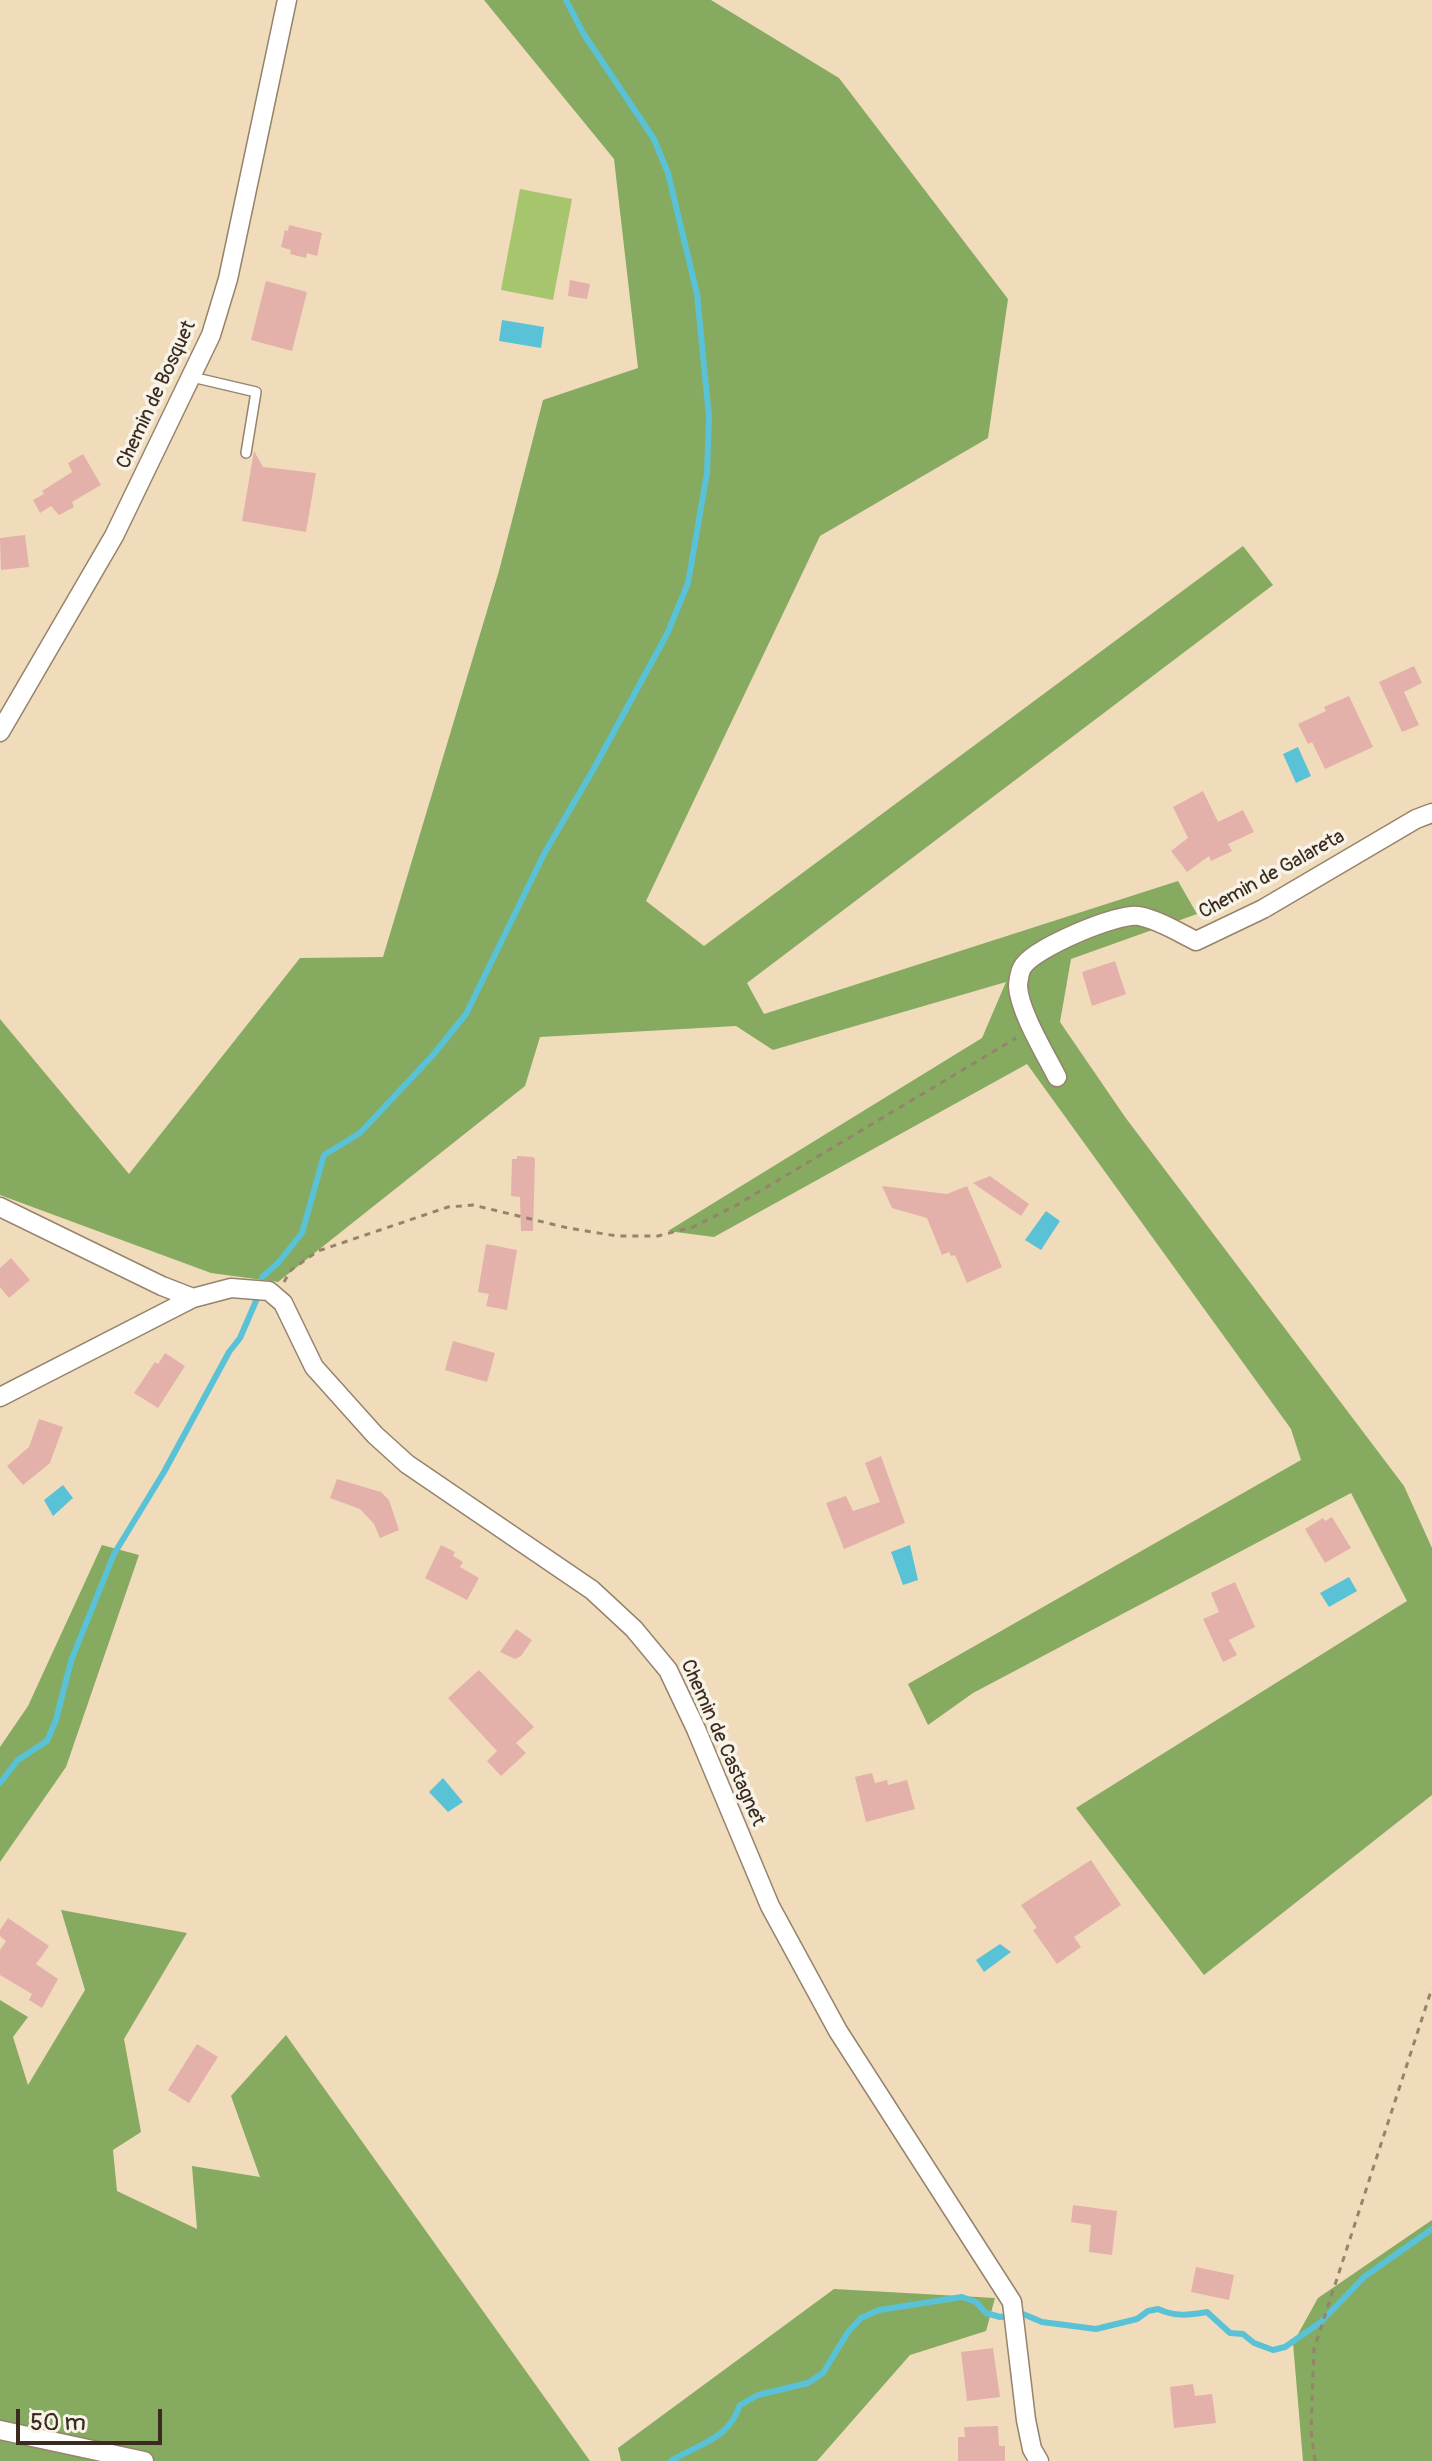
<!DOCTYPE html>
<style>
body{margin:0}
#map{position:relative;width:1432px;height:2461px;overflow:hidden;background:#f0dcbb;font-family:Pangolin,sans-serif}
canvas{display:block}
.scale{position:absolute;left:16px;top:2409px;width:146px;height:36px;box-sizing:border-box;border:4px solid #3b2a1e;border-top:0;padding-left:10px;font-size:24px;line-height:28px;white-space:nowrap;color:#3b2a1e;-webkit-text-stroke:6px #f7f3e8;paint-order:stroke}
</style>
<div id="map">
<canvas width="1432" height="2461"></canvas>
<div class="scale">50 m</div>
</div>
<script>
const c = document.querySelector('canvas').getContext('2d');
c.lineJoin = 'round';
function fillPath(path, color) {
  c.fillStyle = color;
  c.fill(path, 'evenodd');
}
function trace(path, color, width, dash) {
  c.strokeStyle = color;
  c.lineWidth = width;
  c.lineCap = dash ? 'butt' : 'round';
  c.setLineDash(dash || []);
  c.stroke(path);
}
function label(font, color, halo, rows, align = 'center') {
  c.font = font + ' Pangolin,sans-serif';
  c.lineWidth = 7;
  c.setLineDash([]);
  c.textBaseline = 'middle';
  c.strokeStyle = halo;
  c.fillStyle = color;
  for (const [text, x, y, turn = 0] of rows) {
    c.save();
    c.translate(x, y);
    c.rotate((+turn || 0) * Math.PI / 180);
    c.textAlign = isNaN(turn) ? turn : align;
    if (halo) c.strokeText(text, 0, 0);
    c.fillText(text, 0, 0);
    c.restore();
  }
}
fillPath(new Path2D(`
 M520 189 572 199 553 300 501 290Z`), '#a7c56d');
fillPath(new Path2D(`
 M484 0H711L839 78 1008 299 988 438 820 536 646 901 704 946 1243 546 1273 585 747 983 764 1014 1178 881 1197 914 1071 959 1060 1022 1125 1117 1404 1486 1432 1548V1795L1204 1975 1076 1808 1407 1601 1351 1493 973 1693 928 1725 908 1684 1301 1460 1291 1429 1027 1064 714 1237 668 1231 982 1038 1006 982 773 1050 736 1026 540 1037 525 1086 278 1282 211 1273 0 1195V1019L129 1174 300 958 383 957 499 571 543 400 638 368 614 159Z
 M102 1545 139 1555 66 1767 0 1862V1747L28 1706Z
 M61 1910 187 1933 124 2039 141 2132 113 2150 117 2191 197 2229 192 2166 260 2177 231 2096 286 2035 590 2461H0V2000L28 2017 13 2037 28 2085 85 1990Z
 M1432 2220V2461H1303L1293 2343 1318 2298Z
 M834 2289 995 2298 986 2331 910 2355 817 2461H621L618 2448Z`), '#85aa60');
fillPath(new Path2D(`
 M502 320 544 327 541 348 499 341Z
 M1298 747 1311 776 1296 783 1283 754Z
 M1046 1211 1060 1221 1041 1250 1025 1240Z
 M63 1485 73 1498 53 1516 44 1500Z
 M910 1545 918 1580 903 1585 891 1552Z
 M1349 1577 1357 1591 1329 1607 1320 1593Z
 M443 1778 463 1802 448 1812 429 1792Z
 M1000 1944 1011 1952 984 1972 976 1960Z`), '#59c2d6');
trace(new Path2D(`
 M262 1277 278 1263 302 1233 324 1155 360 1133 433 1055 466 1014 545 852 593 770 667 634 688 583 707 473 709 417 697 294 668 173 654 139 583 33 566 0
 M0 1783 18 1760 47 1741 56 1720 71 1661 114 1554 164 1472 229 1352 240 1338 256 1301
 M671 2461C700 2443 728 2440 740 2405L758 2395 808 2383 823 2373 848 2332 861 2318 879 2310 962 2297 976 2302 986 2313 1000 2317 1023 2314 1042 2322 1096 2329 1137 2319 1148 2311 1158 2309C1175 2317 1189 2315 1207 2312L1230 2333 1243 2334 1254 2343 1273 2350 1285 2347 1321 2322 1364 2277 1432 2229`), '#59c2d6', 6);
fillPath(new Path2D(`
 M289 225 322 233 317 256 307 253 306 258 290 254 291 250 281 247 285 230 288 231Z
 M570 280 590 284 587 299 568 296Z
 M266 281 307 292 292 351 251 340Z
 M254 451 263 467 316 473 306 532 242 521Z
 M83 454 101 485 72 502 74 507 59 515 51 506 40 513 33 500 44 494 42 491 72 472 68 463Z
 M25 535 29 567 1 570 0 538Z
 M1414 666 1422 683 1404 692 1419 725 1402 732 1379 682Z
 M1349 696 1373 747 1325 769 1312 742 1308 744 1298 724 1326 711 1324 707Z
 M1203 791 1218 822 1243 810 1254 832 1228 844 1232 851 1211 861 1209 856 1187 872 1171 851 1188 838 1173 807Z
 M1115 961 1126 994 1092 1006 1082 972Z
 M517 1156 533 1157 535 1159 533 1231H521L520 1197 511 1196 512 1159H517Z
 M990 1176 1029 1204 1021 1216 973 1183Z
 M882 1186 947 1194 967 1186 1002 1267 967 1283 955 1255 951 1256 949 1252 942 1255 927 1218 892 1208Z
 M486 1244 517 1250 507 1310 486 1306 489 1294 478 1292Z
 M11 1258 30 1280 9 1298 0 1287V1268Z
 M453 1341 495 1353 487 1382 445 1370Z
 M165 1353 185 1366 158 1408 134 1393 155 1362 158 1364Z
 M39 1419 63 1427 50 1463 23 1485 7 1466 29 1447Z
 M881 1456 905 1523 844 1549 826 1503 846 1496 853 1511 880 1502 865 1463Z
 M337 1479 381 1492 389 1500 399 1530 380 1538 374 1524 360 1509 330 1498Z
 M1332 1517 1351 1548 1325 1563 1305 1529 1323 1518 1325 1521Z
 M441 1545 455 1552 453 1556 463 1562 460 1567 479 1578 467 1600 425 1578Z
 M1235 1582 1255 1627 1229 1640 1237 1655 1223 1662 1203 1619 1219 1612 1211 1593Z
 M516 1629 532 1640 521 1656 515 1659 500 1652Z
 M479 1670 534 1727 516 1743 526 1753 501 1776 487 1761 497 1751 448 1698Z
 M872 1773 875 1783 887 1780 888 1785 907 1780 915 1809 866 1822 855 1777Z
 M1091 1860 1121 1905 1074 1937 1081 1947 1057 1964 1033 1930 1037 1928 1021 1905Z
 M8 1918 49 1946 36 1964 58 1979 42 2008 29 2000 32 1994 0 1975V1950L6 1941 0 1936V1930Z
 M197 2044 218 2057 189 2103 168 2090Z
 M1073 2205 1117 2211 1112 2255 1089 2252 1091 2225 1071 2222Z
 M1196 2267 1234 2275 1229 2300 1191 2292Z
 M993 2348 1000 2397 967 2401 961 2352Z
 M1193 2384 1195 2396 1212 2394 1216 2423 1174 2428 1170 2387Z
 M998 2426 999 2446H1005V2461H958V2437H965L964 2427Z`), '#e4b0aa');
const service = new Path2D(`
 M192 377 256 392 246 453`);
const minor = new Path2D(`
 M0 732 114 536 211 335 228 279 287 0
 M1057 1077C1046 1055 1019 1011 1018 986 1018 982 1020 971 1022 968 1031 949 1119 912 1139 916 1159 920 1178 932 1196 941L1263 909 1416 819 1432 813
 M0 1207 162 1286 193 1298 231 1288 269 1291 283 1303 314 1367 375 1435 407 1464 592 1590 634 1629 668 1670 696 1729 770 1906 838 2031 1012 2302 1026 2420 1032 2449 1039 2461
 M0 1397 193 1298
 M0 2430 144 2461`);
trace(service, '#96836c', 12);
trace(minor, '#96836c', 21);
trace(new Path2D(`
 M284 1282 291 1270 318 1251 448 1207 473 1205 568 1228 617 1236H658L693 1227 735 1206 1016 1038
 M1315 2461 1311 2431 1314 2349 1432 1988`), '#96836c', 3, [6, 6]);
trace(service, '#fff', 9);
trace(minor, '#fff', 18);
label('20px', '#3b2a1e', '#f7f3e8', [
 ["Chemin de Bosquet",157,395,-65],
 ["Chemin de Galareta",1272,875,-29],
 ["Chemin de Castagnet",722,1743,66]
]);
</script>
